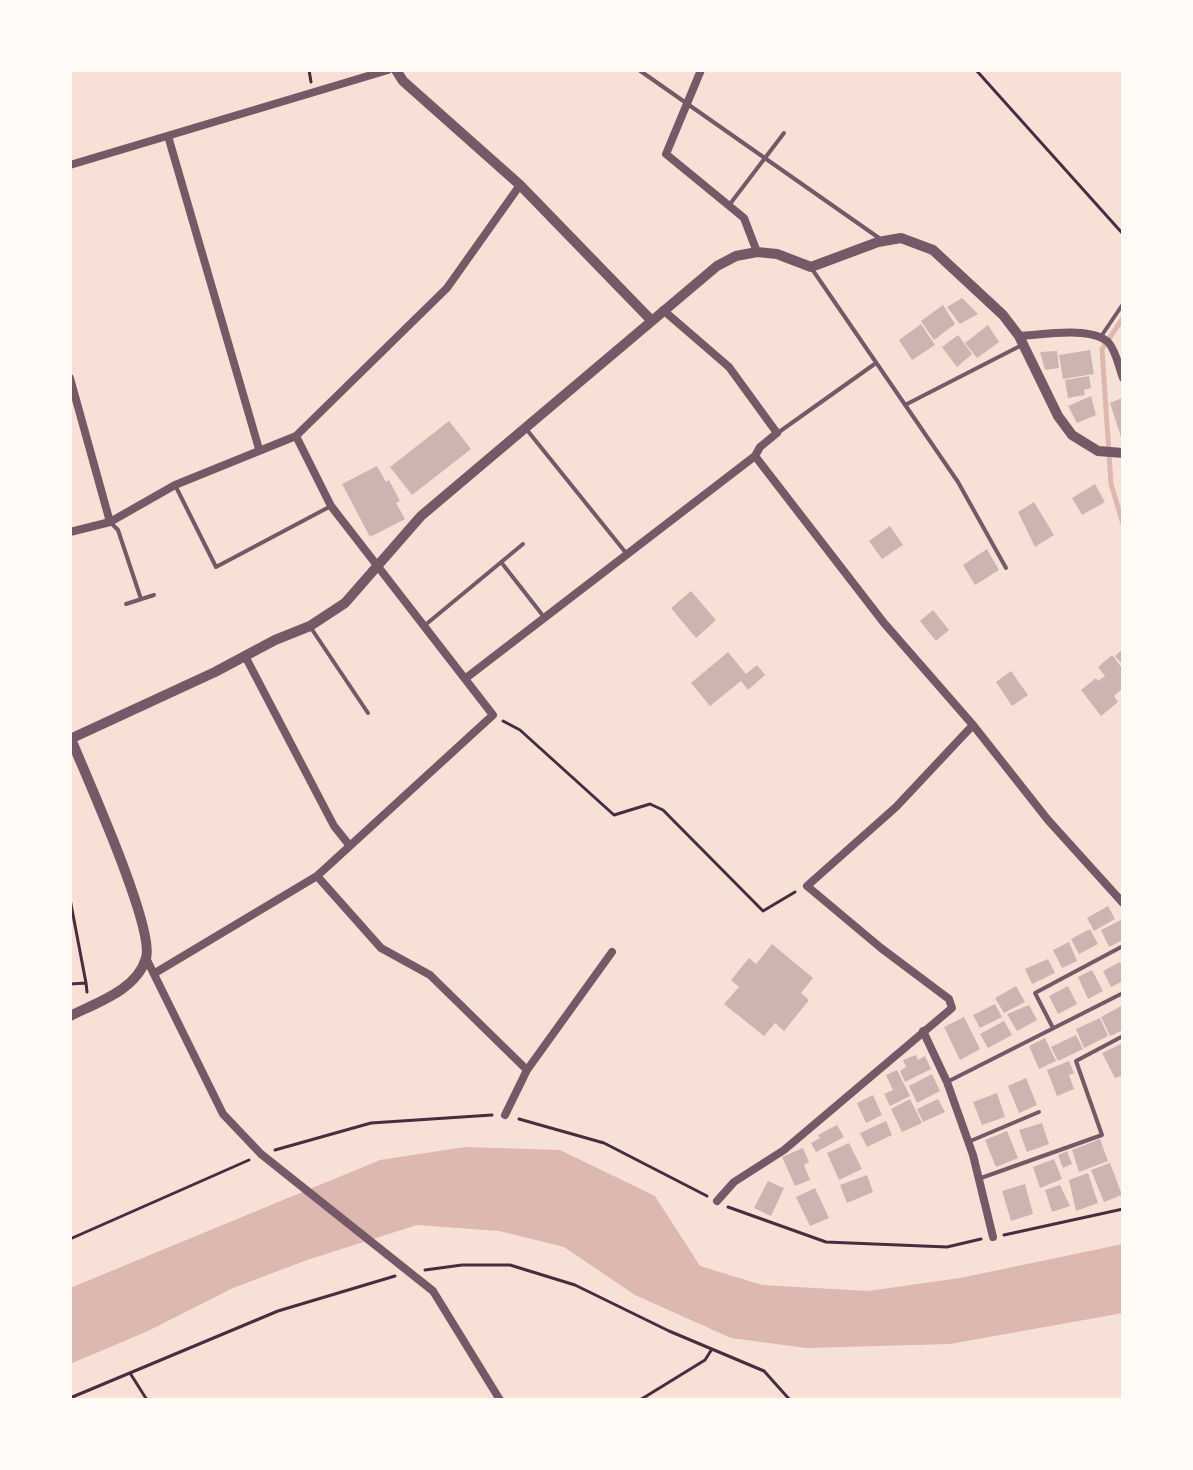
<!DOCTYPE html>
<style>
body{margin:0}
#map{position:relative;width:1193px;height:1470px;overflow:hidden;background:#f7e1d7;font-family:"DejaVu Sans",sans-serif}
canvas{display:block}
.frame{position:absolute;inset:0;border:72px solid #fffaf5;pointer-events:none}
</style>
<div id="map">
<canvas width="1193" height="1470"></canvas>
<div class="frame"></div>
</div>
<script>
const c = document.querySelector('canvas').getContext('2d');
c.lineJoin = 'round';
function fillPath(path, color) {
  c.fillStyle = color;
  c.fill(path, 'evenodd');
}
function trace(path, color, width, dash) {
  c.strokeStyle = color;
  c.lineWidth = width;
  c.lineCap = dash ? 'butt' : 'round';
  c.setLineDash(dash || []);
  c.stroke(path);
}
fillPath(new Path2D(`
 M465 1147 560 1150 655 1196 700 1266 762 1285 868 1291 960 1278 1123 1244V1313L950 1344 806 1348 731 1338 635 1295 564 1247 499 1231 417 1225 307 1260 233 1288 148 1331 70 1364V1288L380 1160Z`), '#dcb8b0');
trace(new Path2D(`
 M1123 318 1102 349 1111 484 1123 524`), '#dcb8b0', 5);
fillPath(new Path2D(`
 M962 298 978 314 960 324 947 307Z
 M943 305 955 324 934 340 921 321Z
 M921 324 935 345 912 360 899 340Z
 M988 325 999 342 977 358 965 343Z
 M958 335 972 354 957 367 942 347Z
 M1090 350 1094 374 1063 379 1059 355Z
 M1057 351 1059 368 1045 370 1040 352Z
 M1089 376 1091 388 1084 390 1085 395 1068 398 1065 380Z
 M1091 396 1096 415 1077 423 1068 406Z
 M1122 398 1123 436 1121 437 1110 403Z
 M449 421 471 449 412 495 390 467Z
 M377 466 386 482 389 480 400 501 396 503 405 519 370 537 342 484Z
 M1095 484 1105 502 1082 515 1072 498Z
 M1034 502 1054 535 1035 547 1018 512Z
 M890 526 903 545 882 559 869 541Z
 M987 549 999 570 975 585 963 565Z
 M691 591 716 620 696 638 671 608Z
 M933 610 949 630 936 641 920 621Z
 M1123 649V665L1115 656Z
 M728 652 746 674 757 665 765 675 748 690 741 681 710 706 691 683Z
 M1112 655 1123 669V688L1114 696 1118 702 1101 716 1081 690 1096 678 1098 681 1105 676 1098 667Z
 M1011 671 1028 695 1012 706 996 682Z
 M1108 906 1115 919 1094 931 1087 918Z
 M1123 919V940L1109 947 1101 930Z
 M1090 929 1098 944 1079 954 1071 939Z
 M1069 942 1077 961 1062 968 1053 950Z
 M772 944 813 978 801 993 809 1000 784 1031 775 1023 764 1036 724 1004 739 987 731 980 749 958 756 964Z
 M1048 959 1055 973 1032 984 1025 969Z
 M1120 962 1123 968V981L1111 987 1103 971Z
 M1092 970 1103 991 1088 999 1078 977Z
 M1016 986 1025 1002 1004 1013 995 998Z
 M1068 986 1077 1004 1058 1014 1049 996Z
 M995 1004 1002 1017 980 1028 973 1015Z
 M1029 1005 1037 1020 1017 1031 1007 1014Z
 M1123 1005V1030L1110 1036 1101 1017Z
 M964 1017 980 1049 960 1060 944 1027Z
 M1100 1018 1108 1036 1084 1048 1076 1029Z
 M1004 1021 1012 1035 988 1048 980 1034Z
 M1076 1035 1083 1049 1058 1061 1051 1047Z
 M1045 1038 1056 1061 1039 1069 1029 1046Z
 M1123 1043V1075L1115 1078 1102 1053Z
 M916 1055 918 1060 925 1056 931 1069 905 1082 900 1071 906 1067 903 1060Z
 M1069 1061 1074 1073 1069 1075 1074 1089 1057 1096 1047 1070Z
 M897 1070 910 1096 890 1106 884 1094 893 1090 886 1075Z
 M932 1074 940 1091 917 1103 909 1086Z
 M1026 1078 1037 1105 1019 1113 1008 1086Z
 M997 1093 1005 1117 982 1125 973 1102Z
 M873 1095 882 1115 866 1123 857 1103Z
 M910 1099 922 1123 902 1132 891 1109Z
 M938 1099 945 1112 923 1122 917 1109Z
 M886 1121 892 1135 867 1147 860 1133Z
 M1042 1123 1049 1144 1027 1152 1019 1130Z
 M837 1125 844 1137 816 1152 811 1143 820 1138 818 1135Z
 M1007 1131 1018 1158 996 1167 985 1140Z
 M1100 1139 1108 1161 1079 1172 1072 1150Z
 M849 1143 862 1169 839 1180 827 1153Z
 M803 1148 809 1162 804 1165 810 1180 795 1186 782 1157Z
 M1067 1151 1072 1164 1063 1168 1058 1155Z
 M1054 1159 1062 1179 1040 1188 1033 1167Z
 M1110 1163 1122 1195 1104 1202 1091 1170Z
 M1088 1173 1098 1203 1076 1211 1069 1180Z
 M867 1175 873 1192 847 1203 840 1185Z
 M768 1181 784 1188 771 1216 754 1208Z
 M1025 1184 1033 1214 1011 1221 1002 1191Z
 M1060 1185 1070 1206 1052 1212 1045 1190Z
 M815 1188 829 1218 810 1226 796 1197Z`), '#ccb4b1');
trace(new Path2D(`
 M309 70 311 82
 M976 70 1123 234
 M503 721 520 730 614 815 650 804 663 810 763 911 795 892
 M70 899 86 983
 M70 984 86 983 87 992
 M519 1119 604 1143 707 1196
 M275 1150 371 1123 492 1115
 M728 1207 826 1242 947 1247 981 1239
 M1004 1235 1123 1209
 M70 1239 249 1160
 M425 1270 462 1265H510L575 1285 669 1331 764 1371 790 1400
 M130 1373 147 1400
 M70 1398 278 1311 395 1276
 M640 1400 705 1360 712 1349`), '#4a2c40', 3);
trace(new Path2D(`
 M639 70 879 238
 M730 204 784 133
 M812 269 958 482 1006 568
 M1102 335 1123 304
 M905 405 1020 346
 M527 430 626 553
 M779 432 876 363
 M175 485 216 567 331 506
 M110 522 118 530 141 599
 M501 562 544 617
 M126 604 154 595
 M424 626 523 544
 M311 628 368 713
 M1053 1028 1035 993 1123 946
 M949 1081 1123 993
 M968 1142 1039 1112
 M981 1178 1102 1135 1076 1061 1123 1036`), '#755966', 4);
trace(new Path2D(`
 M701 70 666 154 744 218 757 252
 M168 136 259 449
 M70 165 388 70
 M1019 336C1041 335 1091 326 1108 342 1116 350 1119 368 1123 378
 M70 378 110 522
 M296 436 447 288 520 185
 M755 456 884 623 973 725 1048 820 1123 903
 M70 532 110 522 175 485 296 436 331 506 493 715 317 876 155 973
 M245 656 334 826 350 846
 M466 678 755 456 760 447 777 433 729 367 663 310
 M317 876 381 948 430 975 527 1070
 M146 958 223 1114 261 1154 433 1291 500 1400
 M923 1031 947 1082 973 1155 993 1237
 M505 1115 527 1070 612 952
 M717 1201 734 1182 784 1150 952 1008 949 999 881 948 807 886 896 807 973 725`), '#755966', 8);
trace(new Path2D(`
 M396 70 403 81 520 185 651 320
 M70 739 215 672 275 640 310 626 345 603 421 516 717 266 736 256 757 252 777 254 811 267 878 242 901 238 933 250 1003 315 1019 336 1058 416 1072 435 1098 451 1123 453
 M70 1016C96 1003 137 990 146 958 155 928 86 776 71 739`), '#755966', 10);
</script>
